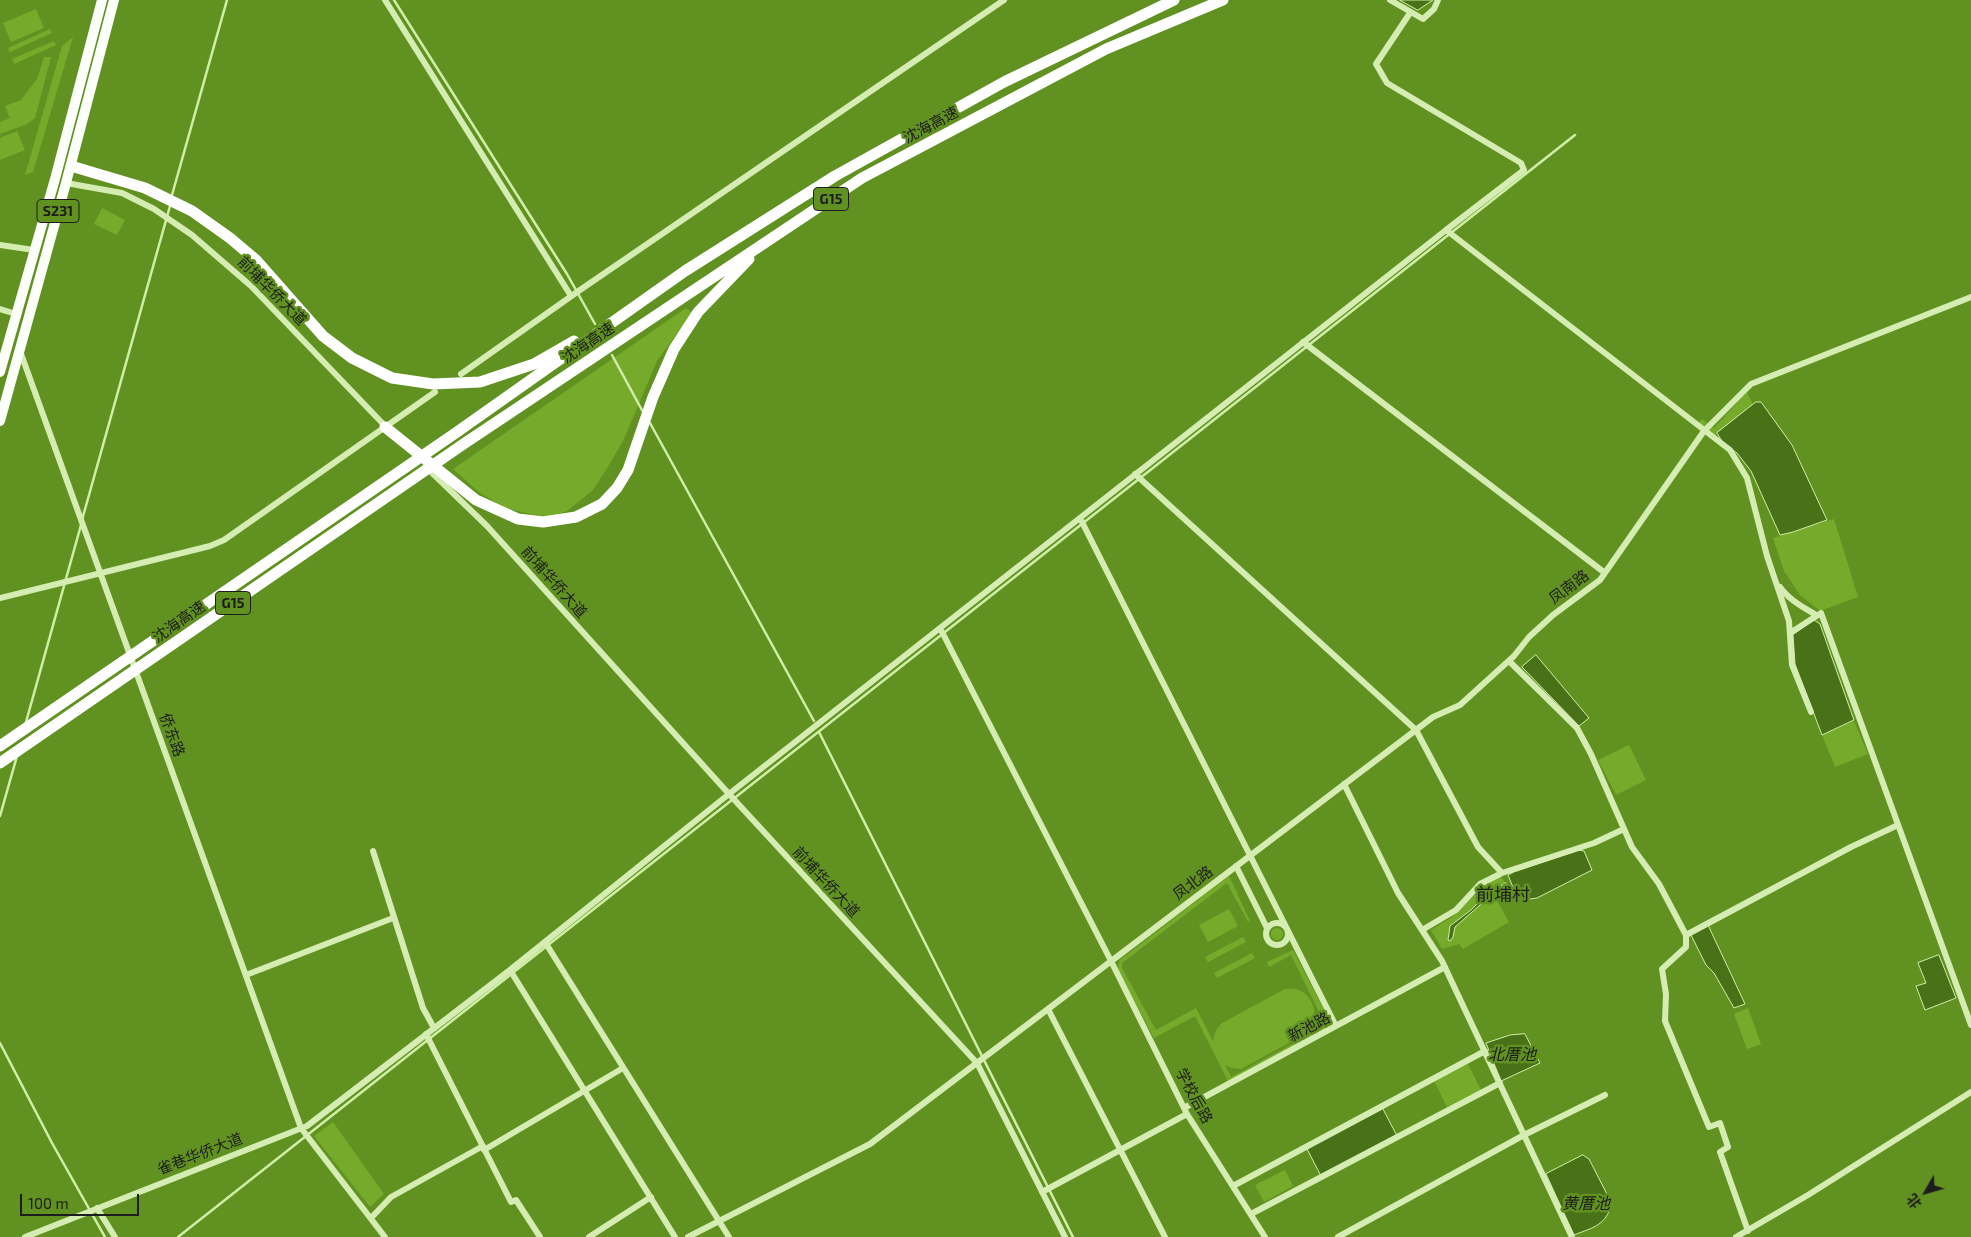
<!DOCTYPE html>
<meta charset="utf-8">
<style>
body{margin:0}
#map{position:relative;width:1971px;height:1237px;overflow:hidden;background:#619221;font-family:"Exo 2","Noto Sans SC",sans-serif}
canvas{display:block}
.north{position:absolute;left:1901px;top:1167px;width:50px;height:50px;-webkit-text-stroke:4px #619221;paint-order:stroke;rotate:232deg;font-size:14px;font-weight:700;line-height:20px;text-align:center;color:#1d1d1d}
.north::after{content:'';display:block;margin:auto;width:18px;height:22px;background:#1d1d1d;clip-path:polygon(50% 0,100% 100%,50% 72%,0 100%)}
.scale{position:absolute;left:20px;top:1194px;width:119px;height:22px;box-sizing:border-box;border:2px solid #1d1d1d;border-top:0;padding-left:6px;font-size:15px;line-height:18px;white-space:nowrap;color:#1d1d1d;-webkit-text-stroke:4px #619221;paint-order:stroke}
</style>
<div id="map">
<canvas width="1971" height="1237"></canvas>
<div class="north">北</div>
<div class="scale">100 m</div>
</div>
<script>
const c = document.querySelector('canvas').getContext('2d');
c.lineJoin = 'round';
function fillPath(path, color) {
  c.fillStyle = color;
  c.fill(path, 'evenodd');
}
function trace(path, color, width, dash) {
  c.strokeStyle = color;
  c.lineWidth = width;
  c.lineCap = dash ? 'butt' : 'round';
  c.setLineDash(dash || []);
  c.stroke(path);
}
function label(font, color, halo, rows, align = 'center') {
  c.font = font + ' "Exo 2","Noto Sans SC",sans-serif';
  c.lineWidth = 5;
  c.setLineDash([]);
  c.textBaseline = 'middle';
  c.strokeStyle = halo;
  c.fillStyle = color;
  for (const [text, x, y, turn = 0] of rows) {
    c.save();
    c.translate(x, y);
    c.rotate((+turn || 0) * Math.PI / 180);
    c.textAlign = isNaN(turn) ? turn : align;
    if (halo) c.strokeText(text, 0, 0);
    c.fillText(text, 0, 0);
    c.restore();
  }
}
fillPath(new Path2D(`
 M36 9 44 28 11 42 3 23Z
 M50 29 52 33 10 52 8 48Z
 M73 37 33 172 25 175 62 46Z
 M54 41 56 45 14 64 12 59Z
 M44 57H51L35 118 27 124 0 134V122L10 118 5 106 21 100 37 79Z
 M17 131 25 150 0 160V138Z
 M102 208 125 220 117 235 94 224Z
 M686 308 692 313 657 361 623 441 606 470 593 490 567 511 546 518 505 508 480 493 453 469Z
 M1747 392 1753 405 1714 436 1696 425 1702 419 1714 428Z
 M1834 519 1858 597 1820 611 1800 595 1784 571 1773 538Z
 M1854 721 1868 754 1835 767 1822 735Z
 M1629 745 1646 780 1616 795 1598 760Z
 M1500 875 1511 891 1496 899 1509 922 1463 949 1459 944 1442 949 1431 930 1452 917 1484 886Z
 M1229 876 1250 921 1248 922 1227 883 1122 963V968L1156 1030 1196 1008 1213 1041 1216 1030 1222 1023 1285 989C1309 984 1324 1013 1307 1033L1241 1069 1232 1068 1225 1065 1231 1077 1326 1026 1291 955 1269 967 1267 962 1293 950 1333 1027 1229 1083 1195 1016 1154 1038 1119 972 1118 965 1120 960Z
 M1229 909 1238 926 1208 942 1199 925Z
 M1271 934a6 6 0 1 1 12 0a6 6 0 1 1-12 0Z
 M1243 937 1246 942 1208 962 1205 957Z
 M1252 953 1255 958 1217 978 1214 973Z
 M1748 1008 1761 1044 1747 1049 1734 1014Z
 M1468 1064 1481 1090 1447 1107 1434 1081Z
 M333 1122 384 1194 370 1207 314 1136Z
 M1285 1170 1293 1186 1264 1202 1255 1185Z`), '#75aa2b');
const water = new Path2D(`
 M1400 0H1433L1418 10Z
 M1756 402H1761L1792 445 1827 520 1793 532 1780 535 1751 471 1737 453 1723 443 1717 433Z
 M1814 620 1820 624 1854 720 1822 735 1795 664 1793 635Z
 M1536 655 1589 718 1579 726 1522 667Z
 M1579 850 1584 851 1592 870 1537 898 1523 900 1512 885 1508 875 1514 872Z
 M1506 883 1511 891 1496 899 1488 898 1455 927 1453 937 1450 941 1448 940 1450 926 1471 910 1484 897Z
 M1708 925 1745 1004 1734 1008 1714 973 1706 965 1691 935Z
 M1939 955 1956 998 1925 1010 1916 986 1926 983 1918 963Z
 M1525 1034 1540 1063 1501 1081 1486 1043 1510 1035Z
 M1383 1109 1397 1136 1321 1176 1307 1149Z
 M1583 1155 1589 1159 1612 1204C1605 1226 1594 1227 1574 1235L1546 1174Z`);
fillPath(water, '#497117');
trace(water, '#d1eea7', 1);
trace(new Path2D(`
 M394 0 567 274 595 324
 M172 195 227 0
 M603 339 604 340
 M612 355 643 412
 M650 423 814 721
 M82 520 170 206
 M26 722 81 525
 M819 732 1073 1237
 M0 816 17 756
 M0 1043 52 1143 105 1237
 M178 1237 1575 135`), '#d1eea7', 2.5);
trace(new Path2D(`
 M385 0 571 296
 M1390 0 1423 19 1434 9 1438 0
 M1410 13 1376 64 1387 83 1521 163 1524 170 1446 230
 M66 183 122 193 154 209 192 235 251 286 387 428
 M0 245 34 250
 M0 309 16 314
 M1303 342 1605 573
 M20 351 301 1128 385 1237
 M461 374 580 290 1004 0
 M426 467 487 526 729 794 977 1063 1065 1237
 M1135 474 1416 730 1478 847 1502 873
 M1080 518 1336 1026
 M1780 587C1789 600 1803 607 1816 615
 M0 598 210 546 224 540 435 392
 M940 628 1111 961 1187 1114 1265 1237
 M1790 633 1821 613 1971 1025
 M1509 661 1577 728 1591 754 1632 847 1659 884 1686 935 1851 847 1898 825
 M1344 784 1398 893 1442 961 1572 1237
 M373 851 423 1008 434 1028
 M1236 866 1267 928
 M1266 934a11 11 0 1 1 22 0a11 11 0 1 1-22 0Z
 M1422 930 1456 910 1480 884 1502 873 1594 843 1624 829
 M1686 935V947L1662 969 1666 994 1665 1021 1709 1127 1720 1123 1728 1147 1720 1152 1748 1231
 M545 942 729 1237
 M510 970 675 1237
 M246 975 393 918
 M1048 1009 1165 1237
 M426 1034 511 1202 516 1200 540 1237
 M1184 1108 1445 967
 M484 1150 623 1068
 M1233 1186 1485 1051
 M1042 1192 1187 1114
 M97 1208 115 1237
 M1251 1214 1500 1083
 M371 1218 391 1197 483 1146
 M25 1237 307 1126 510 970 729 794 1446 230 1730 450 1747 478 1767 556 1789 621 1792 665 1811 712
 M589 1237 651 1197
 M688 1237 870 1144 1433 717 1460 705 1514 656 1529 637 1553 615 1600 580 1704 431 1751 384 1971 297
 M1338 1237 1524 1135 1605 1095
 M1736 1237 1808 1195 1971 1092`), '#d5edb3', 6);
trace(new Path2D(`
 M0 372 55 179 102 0
 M0 421 66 183 114 0`), '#fcfffa', 10);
trace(new Path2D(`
 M71 166 145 188 192 211 230 238 256 260 323 336 352 358 392 378 433 384 480 382 534 364 574 341
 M385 427 476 500 518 519 543 522 576 517 602 504 617 488 628 470 653 397 674 349 698 312 749 259
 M0 746 457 432 685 271 835 176 1004 82 1174 0
 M0 763 465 443 862 178 1106 49 1223 0`), '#fff', 11);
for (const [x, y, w] of [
 [831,199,35],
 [58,211,42],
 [233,603,35]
]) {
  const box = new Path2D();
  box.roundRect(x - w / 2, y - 11.5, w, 23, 4);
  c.fillStyle = '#619221';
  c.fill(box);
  trace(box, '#1d1d1d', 1);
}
label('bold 14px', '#1d1d1d', null, [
 ["G15",831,199],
 ["S231",58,211],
 ["G15",233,603]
]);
label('15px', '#1d1d1d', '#619221', [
 ["沈海高速",931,125,-28],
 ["前埔华侨大道",272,291,45],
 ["沈海高速",588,343,-34],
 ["前埔华侨大道",554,582,48],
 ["凤南路",1569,587,-37],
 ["沈海高速",179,622,-35],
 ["侨东路",172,735,70],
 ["前埔华侨大道",826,882,47],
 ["凤北路",1193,883,-37],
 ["新池路",1309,1027,-28],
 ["学校后路",1194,1096,62],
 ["雀巷华侨大道",200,1154,-21]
]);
label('italic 16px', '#1b1c1a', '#619221', [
 ["北厝池",1512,1055],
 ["黄厝池",1586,1204]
]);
label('18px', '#1d1d1d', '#619221', [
 ["前埔村",1503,895]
]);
</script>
